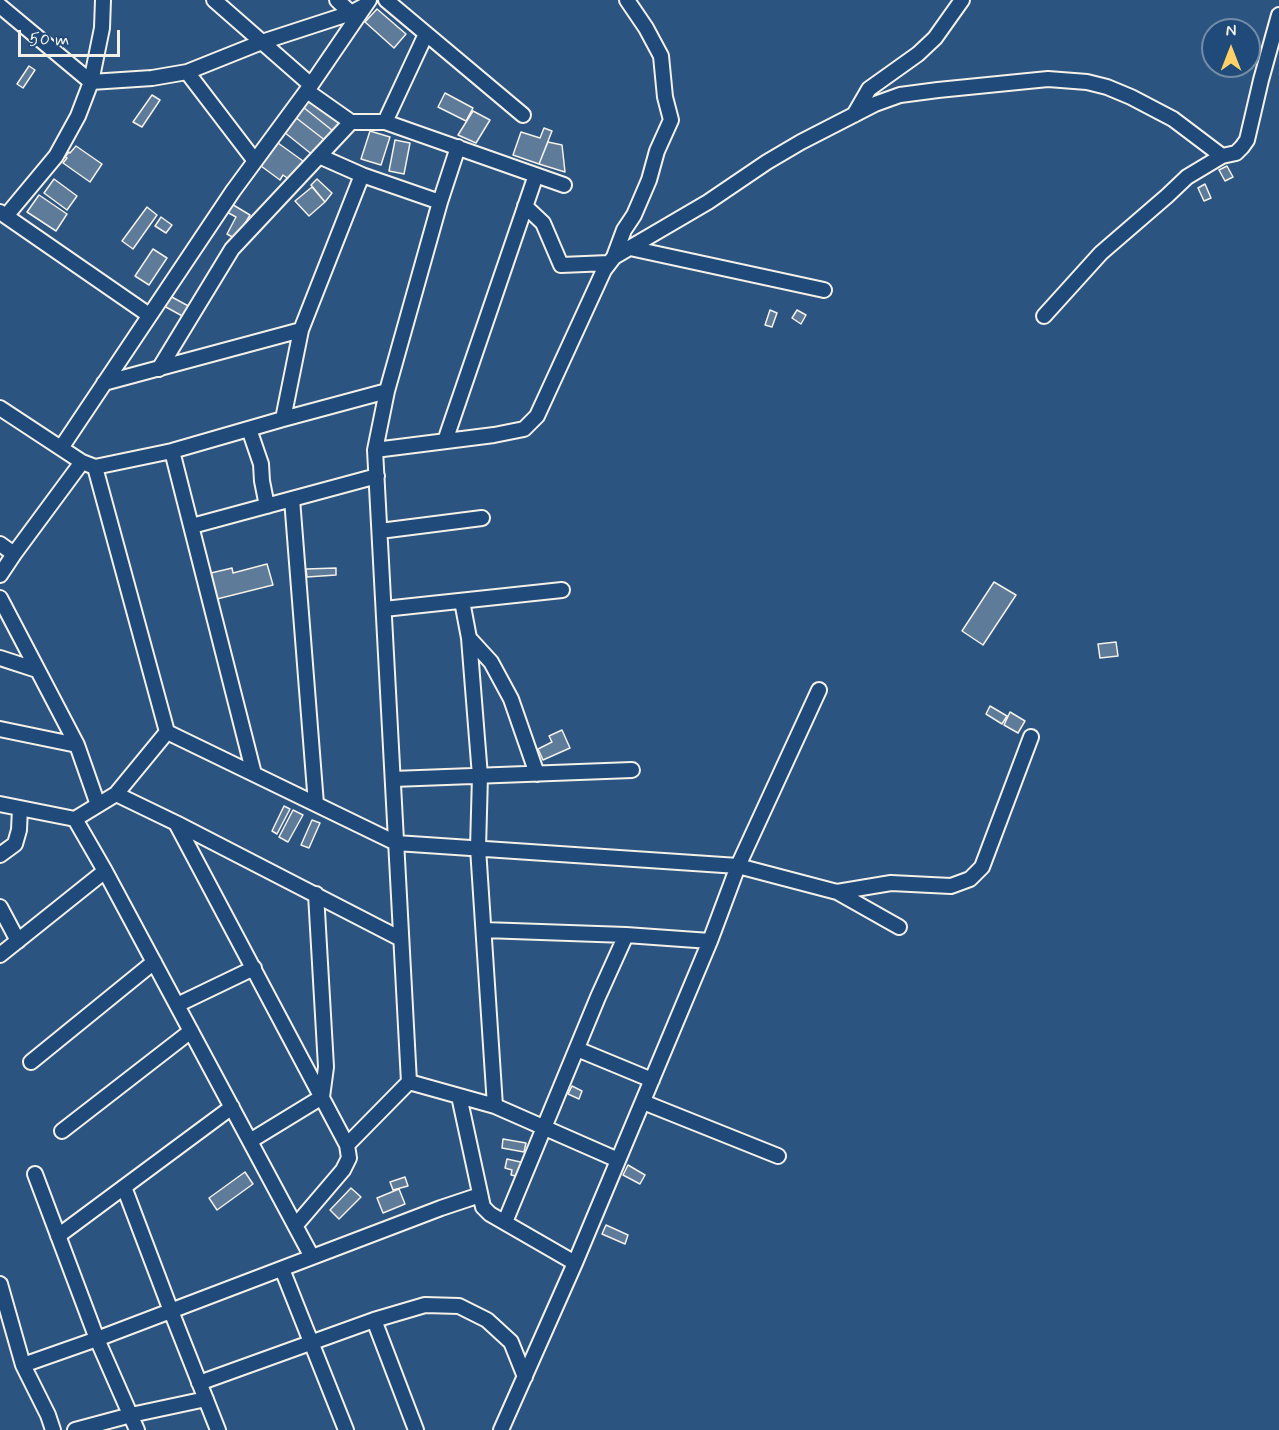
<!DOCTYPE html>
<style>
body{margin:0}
#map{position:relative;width:1279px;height:1430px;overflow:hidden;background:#2c5481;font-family:Mynerve,sans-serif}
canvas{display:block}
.north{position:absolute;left:1201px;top:18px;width:60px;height:60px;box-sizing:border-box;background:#1f4a7a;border:2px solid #748da6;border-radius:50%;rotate:0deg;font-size:16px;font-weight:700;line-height:24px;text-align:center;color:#f4f1e8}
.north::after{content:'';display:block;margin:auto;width:21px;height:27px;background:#ffd166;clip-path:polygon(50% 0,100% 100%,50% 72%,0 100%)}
.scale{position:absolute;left:18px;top:30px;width:102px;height:27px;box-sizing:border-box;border:3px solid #f4f1e8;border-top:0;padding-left:8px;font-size:18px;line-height:21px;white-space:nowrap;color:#f4f1e8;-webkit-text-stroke:4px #1f4a7a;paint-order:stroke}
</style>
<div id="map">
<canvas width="1279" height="1430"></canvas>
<div class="north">N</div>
<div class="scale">50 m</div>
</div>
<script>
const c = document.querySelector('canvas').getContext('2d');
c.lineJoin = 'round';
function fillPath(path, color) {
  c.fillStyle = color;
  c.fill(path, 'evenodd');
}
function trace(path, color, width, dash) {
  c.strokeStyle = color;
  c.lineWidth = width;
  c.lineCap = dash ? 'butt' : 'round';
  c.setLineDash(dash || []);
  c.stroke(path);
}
const building = new Path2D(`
 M377 9 406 34 394 48 365 22Z
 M29 66 35 70 23 88 17 84Z
 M445 93 473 108 466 121 438 107Z
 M152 95 160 100 142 127 133 122Z
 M313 96 343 119 333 131 303 107Z
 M303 107 333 131 326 141 295 117Z
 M473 111 490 120 476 143 458 135Z
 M295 117 326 141 314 156 284 132Z
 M544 128 552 131 539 164 513 155 521 132 540 138Z
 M370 131 390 137 381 165 361 159Z
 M395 140 410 143 404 174 389 171Z
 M548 142 562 145 565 172 539 164Z
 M278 143 303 161 290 180 283 175 280 180 261 166Z
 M76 146 102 164 90 182 63 163 67 158 65 157 69 152 70 153Z
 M1227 166 1233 177 1225 181 1219 170Z
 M54 179 77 196 67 210 44 193Z
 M317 179 332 193 325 202 311 185Z
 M1205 184 1211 198 1204 201 1198 188Z
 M312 187 325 202 309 216 295 201Z
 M39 195 67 214 56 231 27 212Z
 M230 203 250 215 236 239 227 234 236 217 225 211Z
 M147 207 157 215 133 249 122 241Z
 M161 217 172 225 166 233 155 226Z
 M153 249 167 258 149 285 135 276Z
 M170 296 192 308 186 318 164 306Z
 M770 310 777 313 772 327 765 325Z
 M797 310 806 315 801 324 792 318Z
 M267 564 273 585 217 599 211 573 232 568 233 573Z
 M336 568V575L307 577 306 569Z
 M994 582 1016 595 983 645 962 631Z
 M1116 642 1118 656 1100 658 1098 644Z
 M990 706 1007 716 1002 724 986 714Z
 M1010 712 1025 721 1018 733 1004 725Z
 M562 730 570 748 543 760 538 749 552 742 549 736Z
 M284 806 290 809 277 834 272 831Z
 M293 810 303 815 288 842 279 837Z
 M312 820 320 823 309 848 301 845Z
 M572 1086 582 1091 579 1099 568 1094Z
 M503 1139 526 1143 524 1152 502 1148Z
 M507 1159 525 1163 521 1177 511 1175 512 1170 505 1168Z
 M628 1165 645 1175 640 1184 623 1175Z
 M245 1172 253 1184 217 1210 209 1198Z
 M405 1177 408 1186 393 1190 390 1182Z
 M351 1188 361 1197 339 1219 330 1210Z
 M399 1189 405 1204 383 1213 377 1198Z
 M606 1225 628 1235 625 1244 602 1234Z`);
fillPath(building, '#5e7b9a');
trace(building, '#f4f1e8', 1.5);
const minor = new Path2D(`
 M214 0 311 85
 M337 0 351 13
 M386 0 523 115
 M0 6 91 82 152 78 187 72 262 42 351 13 364 6
 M187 72 255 161
 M307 91 351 122H385L564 185
 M854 115 869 89 918 54 935 38 962 0
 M385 122 426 34
 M319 156 362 175 440 202
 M525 206 543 223 561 265 609 263
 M0 212 149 315
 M6 216 56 156 78 116 91 82 102 28 103 0
 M630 248 824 290
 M614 257 624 230 634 215 649 180 657 151 671 120 665 97 661 56 646 28 627 0
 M1044 316 1101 253 1167 196 1187 177 1222 156 1236 153 1242 147 1247 140 1261 80 1279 15
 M159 369 232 249 351 122
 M104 383 301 330
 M0 408 82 462 95 467 172 451 283 419 387 391
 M283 419 301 330 362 175
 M249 429 261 464 262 481 267 506
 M445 441 536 175
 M61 448 233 191 311 85 369 0
 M375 450 494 435 524 429 537 416 604 270 614 257 708 202 767 162 801 142 875 104 900 95 938 90 1048 79 1087 82 1107 87 1131 97 1173 119 1222 156
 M172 451 254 774
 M95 467 167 732 396 843 738 866 837 892 899 927
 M292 499 316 804
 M192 526 377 476
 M380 531 482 518
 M0 544 14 554
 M0 575 14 554 82 462
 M0 598 77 745 98 805
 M462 601 469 638 480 776 478 848 495 1106
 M384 609 562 590
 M469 638 491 662 511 699 537 774
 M0 658 37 670
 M0 729 77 745
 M393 779 632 770
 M116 794 176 823 401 939
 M0 804 75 819 116 794 167 732
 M75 819 105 871 312 1257
 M176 823 347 1145 349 1158 343 1170 296 1225
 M0 855 15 844 19 830 20 808
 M837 892 891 883 951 886 970 879 982 867 1031 737
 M0 907 18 941
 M484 930 626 935
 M0 955 105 871
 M177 1005 254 968
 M577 1049 652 1080
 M31 1062 154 962
 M409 1082 495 1106 618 1160
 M459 1096 483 1207 490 1214 575 1263
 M643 1102 778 1156
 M62 1131 191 1031
 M250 1141 322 1097 326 1067 316 894
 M347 1145 409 1082 375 450 387 391 440 202 458 147
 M35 1174 97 1339 137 1430
 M124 1187 171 1311 218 1430
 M505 1222 598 997 626 935 710 941
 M58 1236 232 1107
 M282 1269 346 1430
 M0 1284 23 1365 48 1415 53 1430
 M374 1320 416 1430
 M23 1365 97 1339 441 1208 480 1195
 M199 1383 374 1320 425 1305 459 1306 487 1320 511 1342 525 1377
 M75 1430 131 1415 206 1399
 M501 1430 575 1263 710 941 738 866 819 690`);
trace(minor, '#f4f1e8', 18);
trace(minor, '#1f4a7a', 14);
</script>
